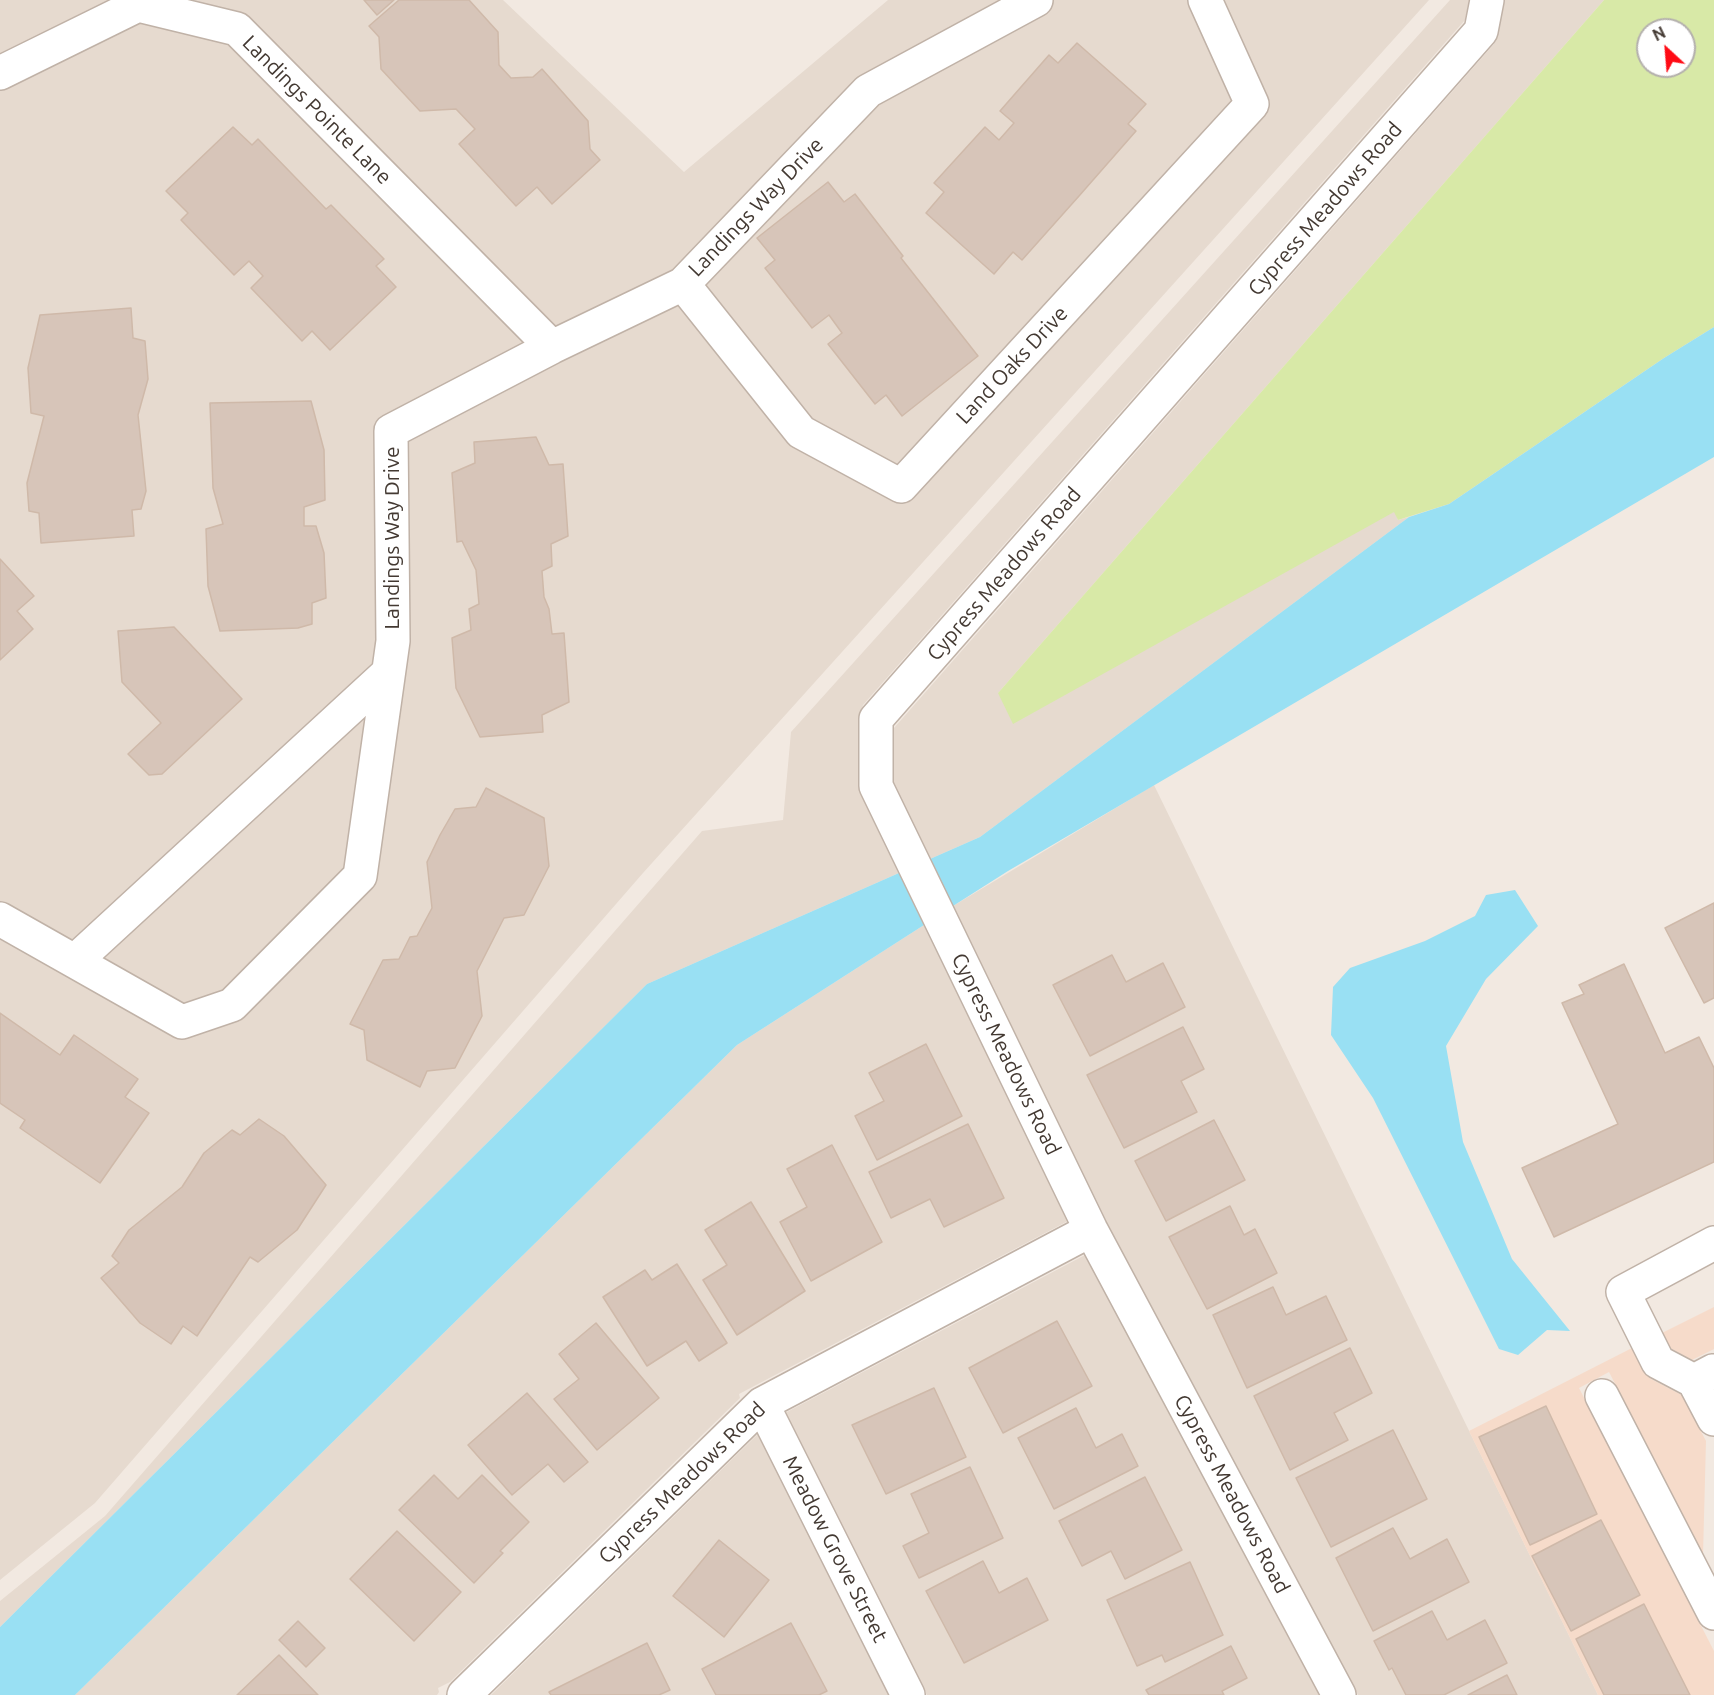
<!DOCTYPE html>
<style>
body{margin:0}
#map{position:relative;width:1714px;height:1695px;overflow:hidden;background:#f2e9e1;font-family:Ubuntu,sans-serif}
canvas{display:block}
.north{position:absolute;left:1636px;top:18px;width:60px;height:60px;box-sizing:border-box;background:#fff;border:2px solid #b4b0ad;border-radius:50%;rotate:334deg;font-size:16px;font-weight:700;line-height:24px;text-align:center;color:#433932}
.north::after{content:'';display:block;margin:auto;width:21px;height:27px;background:#ff0b15;clip-path:polygon(50% 0,100% 100%,50% 72%,0 100%)}
</style>
<div id="map">
<canvas width="1714" height="1695"></canvas>
<div class="north">N</div>
</div>
<script>
const c = document.querySelector('canvas').getContext('2d');
c.lineJoin = 'round';
function fillPath(path, color) {
  c.fillStyle = color;
  c.fill(path, 'evenodd');
}
function trace(path, color, width, dash) {
  c.strokeStyle = color;
  c.lineWidth = width;
  c.lineCap = dash ? 'butt' : 'round';
  c.setLineDash(dash || []);
  c.stroke(path);
}
function label(font, color, halo, rows, align = 'center') {
  c.font = font + ' Ubuntu,sans-serif';
  c.lineWidth = 4.5;
  c.setLineDash([]);
  c.textBaseline = 'middle';
  c.strokeStyle = halo;
  c.fillStyle = color;
  for (const [text, x, y, turn = 0] of rows) {
    c.save();
    c.translate(x, y);
    c.rotate((+turn || 0) * Math.PI / 180);
    c.textAlign = isNaN(turn) ? turn : align;
    if (halo) c.strokeText(text, 0, 0);
    c.fillText(text, 0, 0);
    c.restore();
  }
}
fillPath(new Path2D(`
 M0 0H503L684 172 888 0H1429L643 873 95 1503 0 1580Z
 M1450 0H1469L1465 20 863 705 859 717 860 793 899 873 647 984 0 1627V1601L105 1516 702 831 783 820 791 732Z
 M1505 0H1604L998 693 1395 511 1398 520 1409 517 980 837 930 859 893 783 894 728 1494 44Z
 M1154 785 1598 1695H1358L1106 1222 953 906Z
 M924 925 1068 1221 739 1394 740 1398 450 1682 438 1688 439 1692 437 1695H75L737 1045Z
 M1085 1255 1319 1695H927L785 1413Z
 M758 1434 889 1695H491Z`), '#e6dacf');
fillPath(new Path2D(`
 M1714 1307V1349L1692 1360 1670 1348 1662 1333Z
 M1632 1348 1643 1369 1651 1379 1682 1395 1706 1441 1703 1555 1609 1372 1579 1388 1714 1651V1695H1598L1469 1431Z`), '#f6dbca');
fillPath(new Path2D(`
 M1604 0H1714V327L1664 358 1449 504 1398 520 1394 512 1013 724 998 693ZM1648 30H1684V66H1648Z`), '#d8e9a7');
fillPath(new Path2D(`
 M1714 327V457L1008 871 953 906 930 859 980 837 1409 517 1449 504 1664 358Z
 M899 873 924 925 737 1045 75 1695H0V1627L647 984Z
 M1515 890 1538 926 1486 979 1446 1046 1463 1142 1512 1259 1570 1331 1547 1330 1518 1355 1499 1349 1373 1098 1331 1035 1333 987 1350 968 1425 941 1475 916 1486 895Z`), '#99e0f3');
const building = new Path2D(`
 M364 0H394L377 15Z
 M399 0H469L498 32 499 65 511 78 533 77 542 69 588 121 590 149 600 160 552 204 537 187 516 206 459 144 475 129 456 109 420 111 381 69 379 37 369 26Z
 M1077 43 1146 104 1128 124 1136 131 1079 196 1022 260 1013 252 994 274 926 213 944 192 934 183 985 127 999 140 1014 123 1000 111 1049 55 1058 63Z
 M233 127 252 145 258 139 326 209 331 205 384 259 376 266 396 287 330 350 312 331 302 341 251 288 263 276 249 261 234 275 181 220 188 213 166 191Z
 M828 182 844 202 855 194 903 256 901 258 978 356 902 416 886 395 875 404 828 344 842 333 829 315 812 328 765 268 775 260 757 238Z
 M131 308 133 338 145 341 148 379 138 415 146 491 141 509 132 510 134 536 41 543 39 513 29 511 27 483 44 416 31 413 28 368 40 315Z
 M311 401 324 450 325 500 304 507V526H316L324 553 326 598 312 603V624L298 628 220 631 208 586 206 529 223 524 213 488 210 403Z
 M536 437 549 465 563 464 568 536 551 544 552 566 542 571 544 597 549 609 552 634 564 633 569 702 542 715 543 732 480 737 456 688 452 638 471 630 469 609 479 604 476 570 462 541 457 542 452 473 475 463 474 442Z
 M0 559 34 596 17 611 33 629 0 660Z
 M174 627 242 699 162 774 149 775 128 754 161 723 122 682 118 631Z
 M486 788 544 818 549 866 524 915 504 918 477 971 482 1016 455 1068 427 1071 420 1087 367 1060 364 1030 350 1024 383 960 399 959 410 937 417 936 432 908 427 862 440 835 455 809 476 807Z
 M1714 903V998L1704 1003 1665 928Z
 M1112 955 1126 982 1163 963 1185 1007 1090 1056 1053 985Z
 M1624 964 1665 1053 1699 1037 1714 1068V1162L1554 1237 1522 1168 1618 1124 1562 1003 1584 994 1579 985Z
 M0 1013 60 1055 74 1035 138 1079 125 1097 149 1113 100 1183 20 1128 25 1120 0 1103Z
 M1183 1027 1204 1069 1181 1081 1197 1112 1124 1148 1087 1075Z
 M926 1044 962 1116 877 1160 855 1116 884 1101 869 1073Z
 M259 1119 284 1136 326 1185 297 1230 258 1262 250 1257 197 1336 183 1326 171 1344 140 1323 101 1278 119 1263 112 1256 129 1230 182 1187 204 1153 232 1130 240 1135Z
 M1214 1120 1245 1180 1166 1221 1135 1161Z
 M968 1124 1004 1198 944 1227 930 1199 891 1218 869 1172Z
 M832 1145 882 1242 811 1281 780 1222 807 1207 787 1169Z
 M751 1202 805 1291 737 1335 703 1280 727 1265 705 1230Z
 M1230 1206 1244 1235 1255 1229 1277 1273 1207 1309 1169 1237Z
 M677 1264 727 1343 699 1361 686 1341 647 1366 603 1297 645 1270 652 1280Z
 M1273 1287 1286 1315 1326 1296 1347 1340 1247 1388 1213 1315Z
 M1057 1321 1092 1386 1003 1433 969 1368Z
 M596 1323 659 1398 597 1450 554 1399 579 1379 559 1354Z
 M1350 1348 1372 1393 1334 1413 1348 1440 1290 1470 1254 1396Z
 M934 1388 966 1457 886 1494 852 1425Z
 M527 1393 588 1462 564 1482 548 1464 512 1495 468 1445Z
 M1546 1406 1597 1514 1530 1545 1479 1437Z
 M1076 1408 1096 1448 1122 1434 1138 1466 1054 1509 1018 1438Z
 M1393 1430 1427 1499 1331 1547 1296 1478Z
 M970 1467 1003 1538 919 1578 903 1546 929 1533 911 1494Z
 M434 1475 458 1499 482 1475 529 1522 500 1551 503 1553 474 1583 399 1510Z
 M1145 1477 1182 1550 1125 1579 1111 1551 1082 1566 1059 1521Z
 M1601 1520 1640 1595 1571 1631 1532 1556Z
 M1393 1528 1410 1559 1447 1539 1469 1582 1373 1631 1336 1558Z
 M397 1531 461 1592 414 1641 350 1579Z
 M719 1540 769 1580 724 1637 673 1596Z
 M983 1561 999 1593 1027 1578 1048 1620 964 1663 926 1591Z
 M1190 1562 1223 1635 1165 1662 1162 1655 1137 1666 1107 1600Z
 M1644 1604 1690 1695H1604L1576 1639Z
 M1432 1611 1447 1640 1485 1620 1507 1663 1444 1695H1406L1392 1668 1389 1670 1374 1641Z
 M298 1621 325 1648 306 1667 279 1640Z
 M791 1623 827 1691 819 1695H716L702 1669Z
 M647 1643 670 1690 659 1695H551L549 1692Z
 M1231 1646 1247 1678 1222 1691 1224 1695H1149L1146 1690Z
 M279 1655 318 1695H237Z
 M1507 1675 1517 1695H1468Z`);
fillPath(building, '#d7c5b9');
trace(building, '#cfb9a9', 1.5);
const minor = new Path2D(`
 M0 73 138 5 237 29 552 347
 M683 284 801 432 901 486 1252 104 1205 0
 M0 919 182 1022 232 1005 360 876 393 641 391 431 552 347 683 284 868 91 1036 0
 M75 961 388 673
 M1713 1371 1694 1381 1714 1419
 M1694 1381 1658 1362 1623 1292 1714 1243
 M1602 1396 1714 1613
 M762 1404 908 1695
 M464 1695 762 1404 1091 1230
 M1339 1695 1091 1230 876 786V719L1481 31 1487 0`);
trace(minor, '#c0b2a7', 36);
trace(minor, '#fff', 33);
label('21px', '#433932', '#fff', [
 ["Landings Pointe Lane",317,110,45],
 ["Landings Way Drive",756,207,-46],
 ["Cypress Meadows Road",1325,209,-49],
 ["Land Oaks Drive",1012,365,-47],
 ["Landings Way Drive",392,538,-90],
 ["Cypress Meadows Road",1004,574,-49],
 ["Cypress Meadows Road",1006,1054,64],
 ["Cypress Meadows Road",682,1483,-44],
 ["Cypress Meadows Road",1232,1494,62],
 ["Meadow Grove Street",835,1549,63]
]);
</script>
